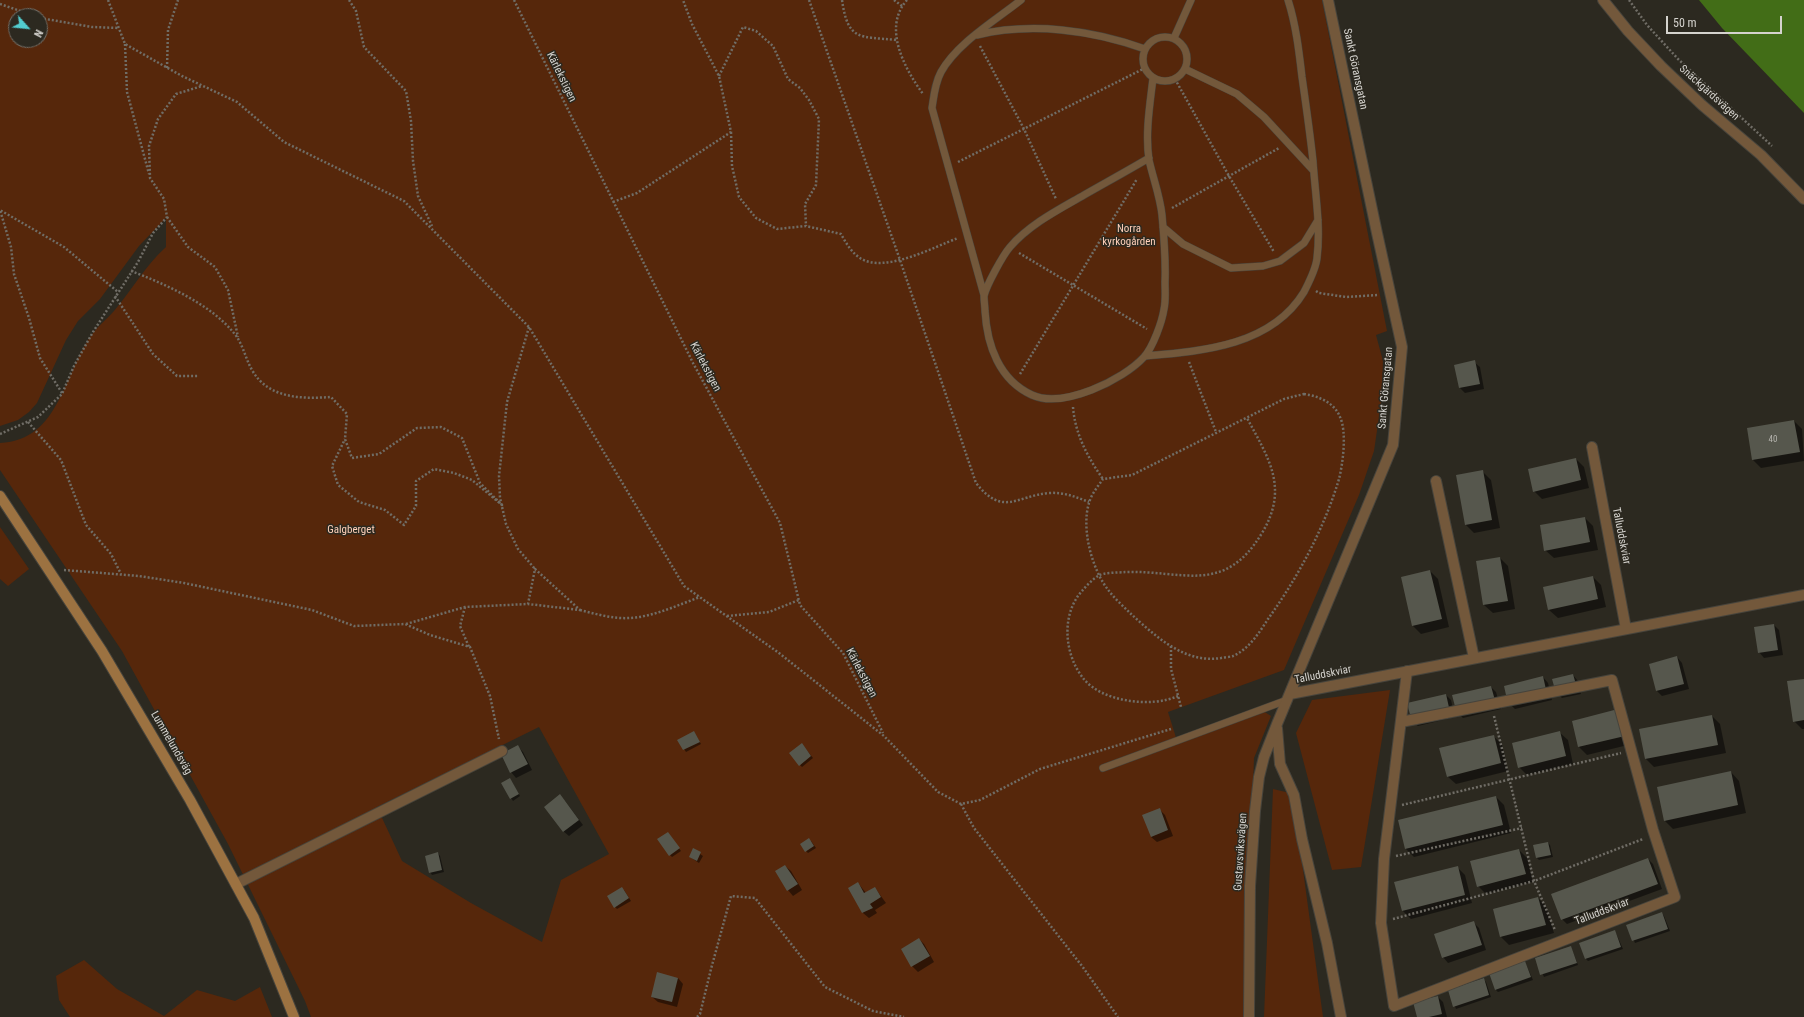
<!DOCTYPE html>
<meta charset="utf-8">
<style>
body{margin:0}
#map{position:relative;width:1804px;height:1017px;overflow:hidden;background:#2c2920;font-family:"Roboto Condensed",sans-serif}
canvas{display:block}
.north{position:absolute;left:8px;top:8px;width:40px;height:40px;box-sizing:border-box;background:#2c2920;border:1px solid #706d66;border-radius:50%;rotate:117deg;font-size:11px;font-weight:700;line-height:16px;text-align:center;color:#d5d3ce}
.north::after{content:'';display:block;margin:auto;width:14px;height:18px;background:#52cdcf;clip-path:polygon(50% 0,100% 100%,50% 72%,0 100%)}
.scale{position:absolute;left:1666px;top:16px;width:116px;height:18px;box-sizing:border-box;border:2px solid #d5d3ce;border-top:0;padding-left:5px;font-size:12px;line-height:14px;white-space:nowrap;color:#d5d3ce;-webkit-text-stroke:3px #2c2920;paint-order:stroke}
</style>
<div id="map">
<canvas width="1804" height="1017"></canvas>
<div class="north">N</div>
<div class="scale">50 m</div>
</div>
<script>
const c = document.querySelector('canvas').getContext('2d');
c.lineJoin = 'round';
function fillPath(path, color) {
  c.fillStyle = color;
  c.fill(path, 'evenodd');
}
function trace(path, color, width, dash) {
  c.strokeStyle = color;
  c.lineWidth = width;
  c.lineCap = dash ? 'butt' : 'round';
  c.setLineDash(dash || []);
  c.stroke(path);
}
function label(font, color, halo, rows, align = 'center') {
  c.font = font + ' "Roboto Condensed",sans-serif';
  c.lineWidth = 3;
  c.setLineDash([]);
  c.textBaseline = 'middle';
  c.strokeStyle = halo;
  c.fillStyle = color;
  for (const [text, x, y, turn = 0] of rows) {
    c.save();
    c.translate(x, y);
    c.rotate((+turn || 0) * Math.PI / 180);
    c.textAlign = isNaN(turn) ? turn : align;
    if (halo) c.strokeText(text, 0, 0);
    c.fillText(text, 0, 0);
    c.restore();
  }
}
fillPath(new Path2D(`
 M0 0H1322L1387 331 1376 335 1383 361 1381 403 1374 451 1359 495 1284 670 1168 712 1178 744 1260 709 1271 716 1254 758 1244 1017H311L305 1001 228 844 122 651 0 470V443C61 440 63 372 93 333 99 325 107 319 114 311 132 290 145 266 166 247V218L139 246 100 299 78 321 66 340 37 403 29 412 18 420 0 426ZM16 16H40V40H16ZM539 727 609 854 561 880 542 942 471 903 402 861 377 807Z
 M0 527 29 569 8 586 0 579Z
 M1390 690 1361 867 1332 870 1296 733 1312 700Z
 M1273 789 1290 793 1295 811 1323 1017H1264Z
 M84 960 117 989 164 1016 197 990 235 1001 260 987 272 1017H70L59 1000 56 976Z`), '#56270b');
fillPath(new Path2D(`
 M1699 0H1804V113L1722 28Z`), '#426d17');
fillPath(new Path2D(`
 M1474 362 1480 367 1484 389 1465 393 1460 388Z
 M1794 421 1802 429 1804 461 1761 468 1753 460Z
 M1576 459 1584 467 1589 488 1542 499 1534 491Z
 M1482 471 1491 480 1500 528 1474 533 1466 525Z
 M1585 518 1593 526 1598 550 1554 558 1545 550Z
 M1500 558 1508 566 1515 609 1493 613 1484 605Z
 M1430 571 1438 579 1449 627 1421 634 1413 626Z
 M1593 577 1601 585 1606 607 1558 618 1549 610Z
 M1774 625 1779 630 1783 655 1764 658 1759 652Z
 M1677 657 1682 663 1689 689 1662 696 1657 691 1650 664Z
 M1573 675 1578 681 1581 694 1562 698 1557 693Z
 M1543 677 1548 683 1552 700 1515 709 1509 703Z
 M1804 680V729H1802L1794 721Z
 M1491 687 1496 692 1501 709 1463 718 1458 713Z
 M1446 695 1451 700 1455 717 1418 726 1412 721Z
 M1618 710 1632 744 1587 755 1579 747Z
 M1712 716 1720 724 1726 753 1654 767 1646 759 1640 730Z
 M694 732 701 744 686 752 679 741Z
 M1559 732 1568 740 1573 764 1527 775 1519 767Z
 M1493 736 1502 744 1508 771 1456 784 1447 776Z
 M518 747 523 752 532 770 516 778 511 772Z
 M804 747 813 758 802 767 800 765Z
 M1731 772 1739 781 1746 813 1673 829 1665 821Z
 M512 782 520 796 513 801 511 798Z
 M1496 797 1504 805 1511 833 1414 857 1406 849 1399 821Z
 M565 801 583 825 569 836 563 831Z
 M1160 810 1165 815 1173 836 1157 842 1151 837Z
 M668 833 681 851 672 857 670 855Z
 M811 841 816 848 808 853 806 851Z
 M1548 843 1550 845 1553 857 1539 860 1537 858Z
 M694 850 703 856 699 863 690 857Z
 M1519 850 1527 858 1533 882 1486 894 1478 886Z
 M438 853 440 856 444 872 432 875 430 872Z
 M1648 859 1653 864 1662 889 1567 924 1562 919Z
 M785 866 791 871 802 890 793 896 788 890Z
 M1457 867 1465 875 1472 903 1411 919 1402 910Z
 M858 883 866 893 875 888 886 903 875 910 877 913 869 918 863 913 849 888Z
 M624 890 631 901 617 909 615 907Z
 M1538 898 1546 906 1554 933 1509 945 1501 937Z
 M1662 913 1664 916 1670 931 1635 943 1627 925Z
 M1474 923 1479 928 1486 950 1448 963 1443 957Z
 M1615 931 1623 949 1588 961 1586 959 1580 943Z
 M919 939 924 944 934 962 918 972 912 966 902 949Z
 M1571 947 1578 965 1544 977 1536 959Z
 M1525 962 1533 980 1498 992 1495 989Z
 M678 978 683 984 677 1007 658 1002 652 997Z
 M1483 979 1486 982 1491 997 1456 1009 1449 991Z
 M1438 997 1443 1002 1447 1017H1418Z`), '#0007');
fillPath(new Path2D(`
 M1475 360 1480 384 1459 388 1454 365Z
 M1794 420 1800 452 1752 460 1747 428Z
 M1576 458 1581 480 1533 492 1528 469Z
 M1483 470 1492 520 1465 525 1456 475Z
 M1585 517 1590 542 1544 551 1540 525Z
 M1500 557 1508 601 1483 605 1476 561Z
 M1430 570 1442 619 1412 626 1401 577Z
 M1593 576 1598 599 1548 610 1543 587Z
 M1774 624 1778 650 1758 653 1754 627Z
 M1677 656 1684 684 1656 691 1649 664Z
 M1573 674 1577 688 1556 693 1552 679Z
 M1543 676 1547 694 1508 704 1504 686Z
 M1804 679V720L1793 722 1787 681Z
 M1491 686 1496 704 1457 714 1452 695Z
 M1446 694 1450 712 1412 722 1407 703Z
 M1618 709 1625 736 1578 747 1572 721Z
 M1712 715 1718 745 1645 759 1639 729Z
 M694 731 700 742 683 750 677 740Z
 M1560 731 1566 756 1518 768 1512 743Z
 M1494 735 1501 763 1447 777 1439 748Z
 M802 743 811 756 799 766 789 753Z
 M518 745 528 764 510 773 501 754Z
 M1731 771 1738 805 1664 821 1657 787Z
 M510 778 519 794 510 799 501 783Z
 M560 794 579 820 563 832 544 807Z
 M1496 796 1503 825 1405 849 1398 820Z
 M1160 808 1168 830 1151 837 1142 815Z
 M668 832 680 848 669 856 657 839Z
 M809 838 814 846 805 852 800 844Z
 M1548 842 1551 855 1536 858 1533 845Z
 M693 848 701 852 697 861 689 857Z
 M1519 849 1526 874 1477 887 1470 861Z
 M438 852 442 870 429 873 425 856Z
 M1648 858 1658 884 1561 920 1551 894Z
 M785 865 798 884 787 891 775 871Z
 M1458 866 1465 895 1402 911 1394 882Z
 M858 882 864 893 875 887 881 897 870 904 873 908 862 913 848 888Z
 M622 887 629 898 614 908 607 896Z
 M1538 897 1546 925 1500 937 1493 909Z
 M1662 912 1668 929 1632 941 1626 925Z
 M1474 921 1482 945 1442 958 1434 934Z
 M1615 930 1621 947 1585 959 1579 943Z
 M919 938 930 956 911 967 901 949Z
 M1571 946 1577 963 1540 975 1535 958Z
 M1525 961 1531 977 1495 990 1489 973Z
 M657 972 678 978 672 1002 651 997Z
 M1484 978 1489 995 1453 1007 1448 990Z
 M1438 996 1442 1014 1429 1017H1417L1413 1002Z`), '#56574d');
const lane = new Path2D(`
 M977 35C1032 22 1092 30 1145 49
 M1143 59a22 22 0 1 1 44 0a22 22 0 1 1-44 0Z
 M1174 38 1191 0
 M1185 69 1237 94 1264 117 1313 170
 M1149 158C1127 171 1105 183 1084 195 1058 210 1030 224 1010 247 1003 255 986 286 984 296 984 301 985 307 985 311 987 345 999 380 1032 395 1063 409 1123 380 1144 357 1153 347 1162 322 1164 309 1166 300 1165 291 1165 282 1166 260 1164 237 1162 215 1160 196 1153 178 1149 160 1145 133 1150 104 1153 78
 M1163 227 1183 244 1231 268 1263 266 1280 261 1304 243 1318 220
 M984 295 932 108C934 95 935 83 941 72 957 43 996 20 1021 0
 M1145 356C1203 351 1271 346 1304 292 1309 282 1316 269 1317 258 1321 226 1315 193 1313 161 1310 133 1306 105 1302 77 1299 51 1296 25 1288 0
 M1103 768 1287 700`);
const street = new Path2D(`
 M1603 0 1628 31 1661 66 1702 105 1761 155 1804 199
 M1592 447 1626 629
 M1436 481 1474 658
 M1290 694 1804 595
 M1401 722 1612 680 1653 830 1675 897 1394 1006 1381 923 1384 859 1407 671
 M1277 728 1280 764 1294 795 1302 839 1327 943 1341 1017
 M236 884 502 751
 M1249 1017 1250 886 1255 811 1259 777 1264 757 1277 724 1393 445 1402 347 1377 233 1328 0`);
const secondary = new Path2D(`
 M0 496 102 651 190 800 254 918 294 1017`);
trace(lane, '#47443c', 8);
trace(street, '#47443c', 12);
trace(secondary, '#47443c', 12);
trace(new Path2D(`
 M108 0 125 44 182 76 237 102 284 142 404 201 529 327 684 586 779 653 884 736 938 792 961 804 980 800 1040 769 1171 729
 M349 0 356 11 364 47 406 91 411 121 413 161 418 196 432 226
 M514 0 693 363 780 523 800 605 843 653 883 733
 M809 0 900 260 976 483C1003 517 1016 496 1049 493 1064 492 1076 497 1089 502
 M842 0C848 42 860 36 896 40
 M894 0 902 6
 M907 0C882 28 905 69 923 94
 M1629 0 1647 25 1678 59 1772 146
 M0 4 35 16
 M40 18 92 27 119 28
 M125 44 127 92 149 174
 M980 46 1024 129 1056 199
 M167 68 168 30 178 0
 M719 76 743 27 756 31 773 46 788 79 800 88 809 100 819 119 816 185 805 204 806 226
 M1175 79 1229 176 1274 252
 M731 132 732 166 739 197 756 218 777 229 806 226 841 234C846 243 851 252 860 258 884 274 934 247 958 238
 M958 162 1145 68
 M613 202 637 193 731 132 719 76 692 24 683 0
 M1172 208 1279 148
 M167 217 188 247 215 267 228 290 238 337
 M1019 253 1147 329
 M131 271C165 284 210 304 233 332 243 343 245 358 252 370 268 399 303 399 331 397L347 414 345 439 352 458 379 454 417 428 441 427 462 438 480 483 502 505 472 480 454 473 434 469 416 481V506L404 525 385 510 359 502 338 485 332 466 345 439
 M1316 291 1319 293 1346 297 1378 295
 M115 296 153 354 177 376H199
 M529 327 507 402 499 476 500 498 506 524 518 549 535 569
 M1189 362 1216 432
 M1020 374 1137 179
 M62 393 40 358 29 318 14 274 11 247 0 210 64 247 118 292
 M1304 394C1318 396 1334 402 1340 417 1347 432 1343 463 1339 479 1324 529 1298 577 1268 619 1259 633 1249 649 1233 656 1230 657 1225 657 1221 658 1185 664 1155 636 1130 613 1123 606 1115 599 1109 591 1092 570 1081 529 1089 503 1091 495 1098 486 1103 479L1132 475 1284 399Z
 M1073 407C1075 434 1088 458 1103 479
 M28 422 61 460 86 525 111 554 121 574
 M0 434 38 417 62 394 74 366 93 332 138 262 153 233 167 217 164 199 150 178 149 146 158 119 176 94 202 86
 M64 570 139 576 184 583 312 610 354 626 405 624 430 635 470 647 490 696 499 739
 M465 607 460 626 469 647
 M580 610C596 614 613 619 629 618 653 617 678 605 700 597
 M727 616 769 612 799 600
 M406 624 465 607 528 604 535 569 580 610 528 604
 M1171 646V669L1181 707
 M1178 696C1152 708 1101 702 1083 678 1064 654 1061 614 1082 591 1086 586 1093 579 1098 576 1104 572 1117 573 1125 572 1183 570 1224 596 1262 533 1289 488 1269 459 1247 418
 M1494 716 1534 881 1555 930
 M961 804 974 828 1082 966 1118 1017
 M1402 805 1621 753
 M1396 856 1522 828
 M1393 919 1534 881 1643 839
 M697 1017 700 1014 711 969 731 896 755 898 825 987 873 1011 904 1017`), '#706d66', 2.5, [2, 2]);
trace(lane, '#73583b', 7);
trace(street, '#73583b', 10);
trace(secondary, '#9c7241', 10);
label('9px', '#b5b4ae', null, [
 ["40",1773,440]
]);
label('11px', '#d5d3ce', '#2c2920', [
 ["Sankt Göransgatan",1355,69,78],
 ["Kärlekstigen",561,77,64],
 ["Snäckgärdsvägen",1709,93,42],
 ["Kärlekstigen",705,367,62],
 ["Sankt Göransgatan",1386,388,-85],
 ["Talluddskviar",1621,536,79],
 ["Kärlekstigen",861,673,62],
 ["Talluddskviar",1323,675,-11],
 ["Lummelundsväg",171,743,60],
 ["Gustavsviksvägen",1241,852,-86],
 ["Talluddskviar",1602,912,-21]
]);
label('11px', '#ffd0b9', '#2c2920', [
 ["Norra",1129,229],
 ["kyrkogården",1129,242],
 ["Galgberget",351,530]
]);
</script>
